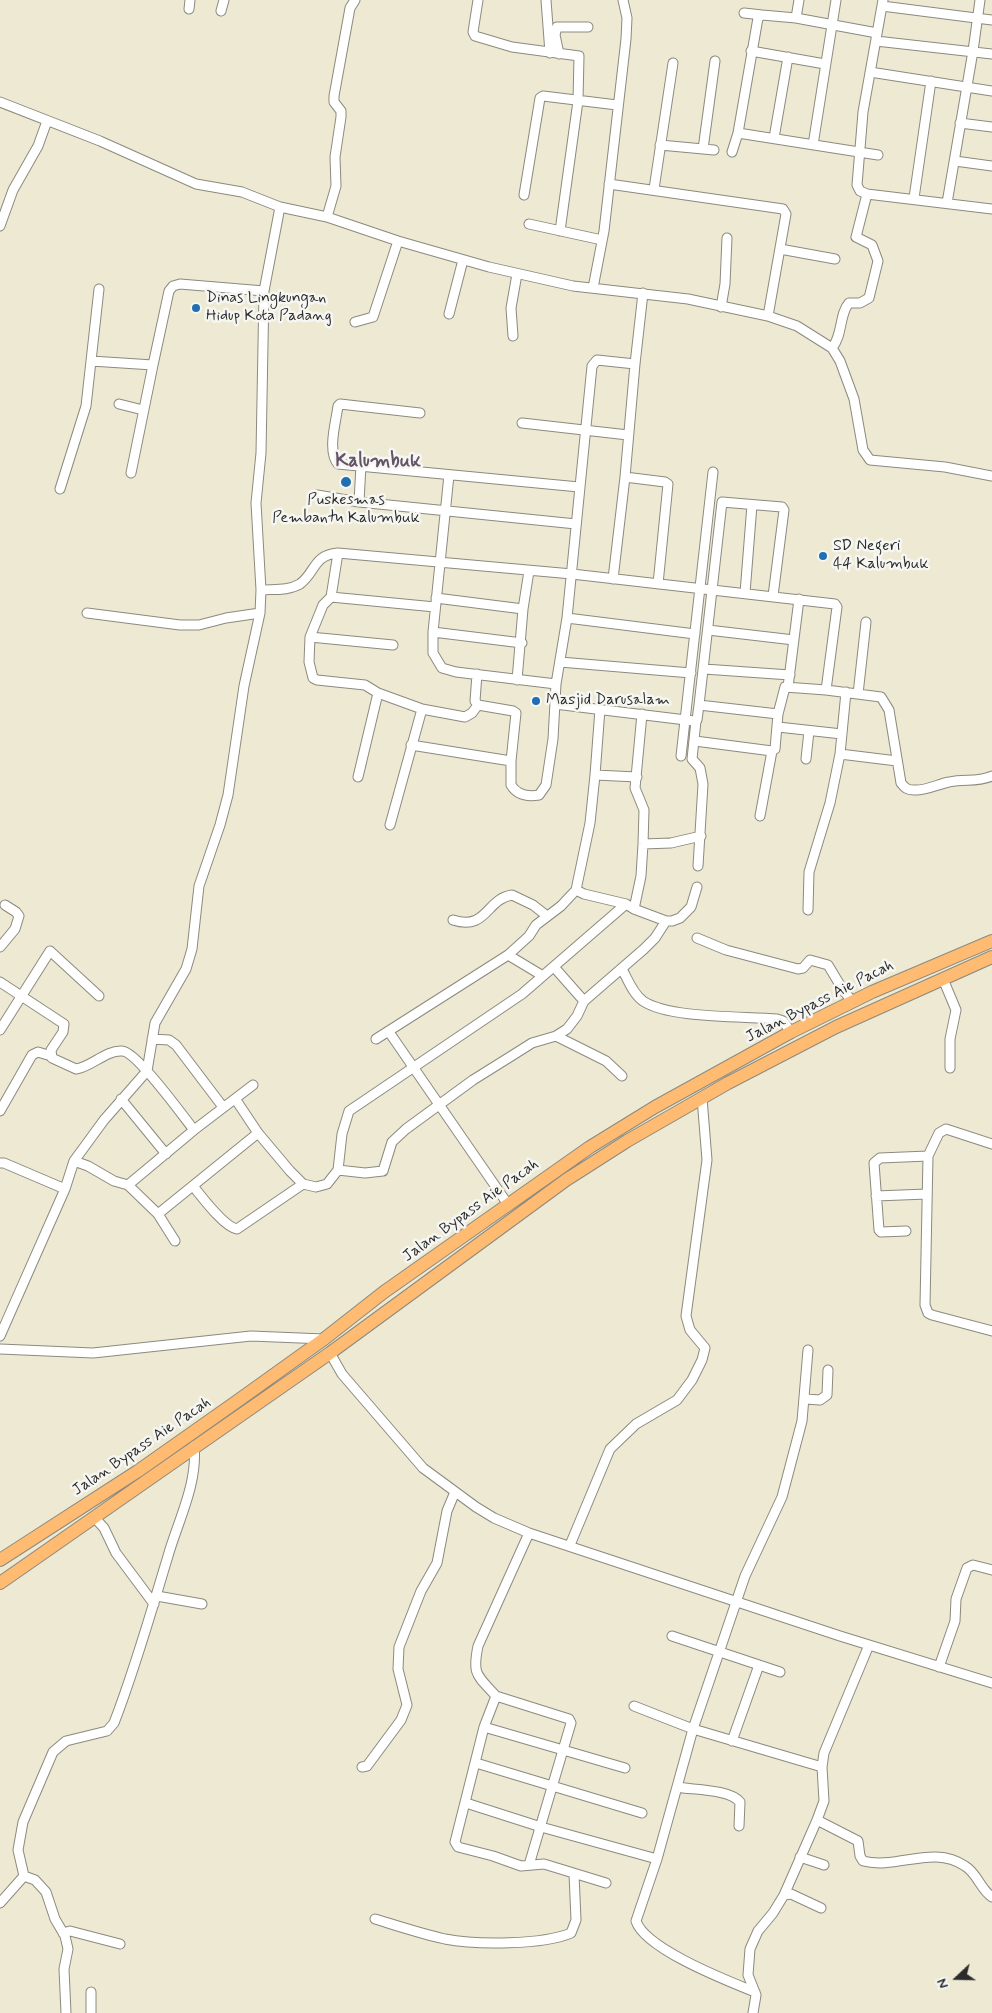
<!DOCTYPE html>
<style>
body{margin:0}
#map{position:relative;width:992px;height:2013px;overflow:hidden;background:#ede9d3;font-family:Mynerve,sans-serif}
canvas{display:block}
.north{position:absolute;left:932px;top:1953px;width:50px;height:50px;-webkit-text-stroke:4px #f6f6f2;paint-order:stroke;rotate:249deg;font-size:14px;font-weight:700;line-height:20px;text-align:center;color:#2b2b2b}
.north::after{content:'';display:block;margin:auto;width:18px;height:22px;background:#2b2b2b;clip-path:polygon(50% 0,100% 100%,50% 72%,0 100%)}
</style>
<div id="map">
<canvas width="992" height="2013"></canvas>
<div class="north">N</div>
</div>
<script>
const c = document.querySelector('canvas').getContext('2d');
c.lineJoin = 'round';
function trace(path, color, width, dash) {
  c.strokeStyle = color;
  c.lineWidth = width;
  c.lineCap = dash ? 'butt' : 'round';
  c.setLineDash(dash || []);
  c.stroke(path);
}
function label(font, color, halo, rows, align = 'center') {
  c.font = font + ' Mynerve,sans-serif';
  c.lineWidth = 5;
  c.setLineDash([]);
  c.textBaseline = 'middle';
  c.strokeStyle = halo;
  c.fillStyle = color;
  for (const [text, x, y, turn = 0] of rows) {
    c.save();
    c.translate(x, y);
    c.rotate((+turn || 0) * Math.PI / 180);
    c.textAlign = isNaN(turn) ? turn : align;
    if (halo) c.strokeText(text, 0, 0);
    c.fillText(text, 0, 0);
    c.restore();
  }
}
const minor = new Path2D(`
 M478 0 473 32 475 36 512 47 579 56 578 101 560 231
 M546 0 550 53
 M883 0 863 112 857 185 860 191 867 194 992 209
 M882 6 992 20
 M189 9 190 0
 M221 11 224 0
 M744 13 762 15
 M796 18 799 0
 M877 33 796 18 762 15 758 18 738 133 878 155
 M876 41 992 54
 M751 51 825 64
 M559 54 555 35 557 27H588
 M870 72 992 91
 M0 102 100 141 196 184 242 192 280 207 327 217 398 241 489 267 573 286 688 299 768 316 797 326 832 348 840 361 854 399 863 450 870 460 945 467 992 476
 M960 123 992 127
 M774 138 788 57
 M660 145 714 150
 M813 145 836 0
 M703 149 715 61
 M732 152 738 133
 M955 161 992 166
 M609 184 783 209 786 214 768 316
 M654 189 673 63
 M524 195 540 98 543 96 617 105
 M914 198 931 81
 M947 203 973 51 980 0
 M327 217 336 186 335 157 341 117V111L334 102V96L350 8 355 0
 M529 224 602 240
 M0 226 13 190 38 146 47 121
 M780 249 835 259
 M593 288 604 231 626 39 627 18 623 0
 M721 307 725 284 727 238
 M449 314 463 260
 M355 322 373 317 398 241
 M513 336 511 308 517 274
 M832 348C843 335 839 314 849 303H860L869 298 878 261 872 245 856 237 867 194
 M91 361 153 365 131 473
 M153 365 169 291 173 286 180 284 264 291
 M119 404 143 410
 M420 413 340 404 338 406C336 422 327 451 338 464L579 487
 M522 423 628 435
 M449 475 433 632 522 643
 M625 477 635 364
 M60 489 86 406 99 289
 M317 495 359 502 576 524
 M359 502 361 465
 M338 553 331 597 323 605 310 637 309 662 313 678 317 680 365 685 378 693 422 709 465 717 472 713 478 705
 M613 579 625 477 665 482 668 484 658 584
 M261 590C274 589 288 591 300 584 316 572 313 555 338 553L572 574 835 604 837 607 826 690 881 697 889 710 901 783C905 788 907 790 914 790 926 791 938 784 949 782 965 778 976 783 992 776
 M745 593 752 505
 M331 597 435 607
 M436 598 523 609
 M87 613 180 625H199L226 618 260 613
 M567 618 695 634
 M708 630 794 640
 M433 632V653L442 668 456 672 556 684
 M310 637 393 645
 M560 662 691 673
 M704 669 790 675
 M477 674 475 701 478 705 513 711 516 713 511 761V785C517 795 527 797 539 795L546 785 553 739 556 684 567 618 592 366 597 360 635 364 643 293
 M517 680 523 609 529 571
 M788 687 799 599
 M858 694 866 622
 M555 704 694 721 697 720 699 705 778 714
 M699 705 722 502 782 507 784 510 773 596
 M600 709 595 775 637 777
 M696 721 692 759 700 768 703 784 698 866
 M778 727 842 734
 M695 741 772 751 775 749 778 714 785 687 826 690
 M411 745 511 761
 M840 754 897 761
 M681 756 713 472
 M806 759 809 731
 M595 775 590 823 576 890 584 894 626 904 634 909 666 921H672L680 918 691 907 697 887
 M358 777 378 693
 M760 816 772 751
 M390 825 422 709
 M643 844 671 843 701 836
 M634 909 641 876 643 844 644 810 635 788 642 714
 M808 910 809 872 830 803 840 754 846 692
 M453 920C487 931 486 899 512 895L533 905 547 916
 M697 938 726 950 798 969 803 968 810 960 828 965 843 990 852 1001
 M0 947 15 929 19 916 16 912 5 905
 M508 955 543 976
 M554 967 584 1001
 M622 969C628 980 633 994 643 1001 670 1019 744 1016 777 1019L783 1021 791 1032
 M943 979 956 1010 950 1039V1068
 M0 982 64 1024 63 1032 51 1050 52 1058 76 1069C91 1067 106 1050 122 1051 136 1051 183 1116 194 1130
 M0 1030 50 951 99 996
 M389 1032 507 1203
 M556 1036 606 1061 622 1076
 M152 1039 169 1040 176 1045 223 1107
 M376 1039 508 955 529 936 536 925 561 906 576 890
 M121 1099 166 1154
 M236 1100 258 1133 290 1171 303 1184 316 1187 327 1184 338 1170 342 1134 349 1111 522 994 626 904
 M0 1111 32 1055 38 1052 51 1056
 M992 1144 946 1129 939 1133 928 1156 925 1305 928 1313 932 1315 992 1331
 M74 1161 88 1166 114 1181 128 1185 158 1214 258 1133
 M0 1163H4L65 1189
 M338 1170 365 1173 383 1171 392 1142 406 1129 473 1080 513 1055 532 1043 556 1036 567 1029 577 1016 584 1001 644 949 655 938 666 921
 M128 1185 194 1130 253 1085
 M193 1186C202 1197 224 1227 237 1229L303 1184
 M876 1196 927 1194
 M158 1214 175 1241
 M906 1231 881 1232 879 1230 874 1163 880 1158 928 1156
 M0 1336 65 1189 74 1161 104 1120 147 1071 155 1023 186 969 192 949 199 886 220 825 228 795 244 686 260 613 261 590 256 503 261 453 264 291 280 207
 M0 1349 93 1353 251 1336 324 1339
 M330 1353 342 1374 423 1468 476 1507 494 1518 529 1533 840 1636 992 1683
 M805 1399 820 1400 827 1395 828 1370
 M95 1518 104 1528 116 1553 154 1604
 M529 1533 478 1646C472 1675 477 1675 496 1696L484 1727 455 1842 458 1847 493 1856 521 1866 544 1864 606 1883
 M570 1545 610 1449 636 1424 677 1400 692 1380 702 1360 705 1348 690 1330 686 1316 707 1160 702 1098
 M157 1596 202 1604
 M672 1636 780 1672
 M939 1667 955 1621 956 1599 967 1568 973 1565 992 1570
 M496 1696 569 1719 571 1723 529 1865
 M634 1706 693 1729 822 1767
 M484 1727 625 1768
 M732 1741 759 1665
 M476 1763 642 1813
 M362 1767 367 1766 401 1720 407 1705 398 1669 399 1647 421 1591 437 1563 447 1511 455 1492
 M677 1787C693 1790 729 1789 740 1802L739 1826
 M466 1803 541 1827 657 1859
 M817 1820 858 1841 860 1856 863 1861C897 1870 933 1844 965 1866 978 1874 980 1889 992 1897
 M800 1857 824 1865
 M24 1876 35 1880 46 1892 55 1919 65 1936 68 1949 64 1969 66 2013
 M784 1895 791 1894 821 1908
 M0 1903 24 1876 18 1850 23 1822 53 1752 66 1741 107 1731 114 1723C135 1669 151 1612 168 1556 178 1521 198 1483 194 1446
 M375 1919C398 1926 422 1934 445 1939 476 1945 543 1945 571 1933L576 1920 574 1874
 M63 1933 70 1931 120 1944
 M755 1992C728 1981 645 1949 636 1921L657 1859 693 1729 745 1576 782 1497 802 1421 808 1350
 M91 2013V1992
 M753 2013 756 1995 748 1975 750 1949 758 1931 773 1913 784 1895 817 1820 824 1801 822 1767 824 1753 869 1645`);
const highway = new Path2D(`
 M0 1560 138 1471 236 1402 324 1339 384 1292 590 1147 655 1107 791 1032 872 992 992 941
 M0 1583 330 1353 566 1180 627 1141 728 1083 836 1027 992 957`);
trace(minor, '#8c8a7f', 11);
trace(highway, '#8c8a7f', 14);
trace(minor, '#fff', 9);
trace(highway, '#febb71', 12);
for (const [x, y, r, color] of [
 [196,308,5,"#1f6fb2"],
 [346,482,6,"#1f6fb2"],
 [823,556,5,"#1f6fb2"],
 [536,701,5,"#1f6fb2"]
]) {
  const dot = new Path2D();
  dot.arc(x, y, r, 0, 2 * Math.PI);
  c.fillStyle = color;
  c.fill(dot);
  trace(dot, '#f6f6f2', 2);
}
label('16px', '#2b2b2b', '#f6f6f2', [
 ["Dinas Lingkungan",206,299],
 ["Hidup Kota Padang",206,317],
 ["Puskesmas",346,501,"center"],
 ["Pembantu Kalumbuk",346,519,"center"],
 ["SD Negeri",833,547],
 ["44 Kalumbuk",833,565],
 ["Masjid Darusalam",546,701]
], 'left');
label('16px', '#2b2b2b', '#f6f6f2', [
 ["Jalan Bypass Aie Pacah",820,1002,-27],
 ["Jalan Bypass Aie Pacah",471,1211,-36],
 ["Jalan Bypass Aie Pacah",142,1447,-34]
]);
label('bold 19px', '#645468', '#f6f6f2', [
 ["Kalumbuk",378,462]
]);
</script>
